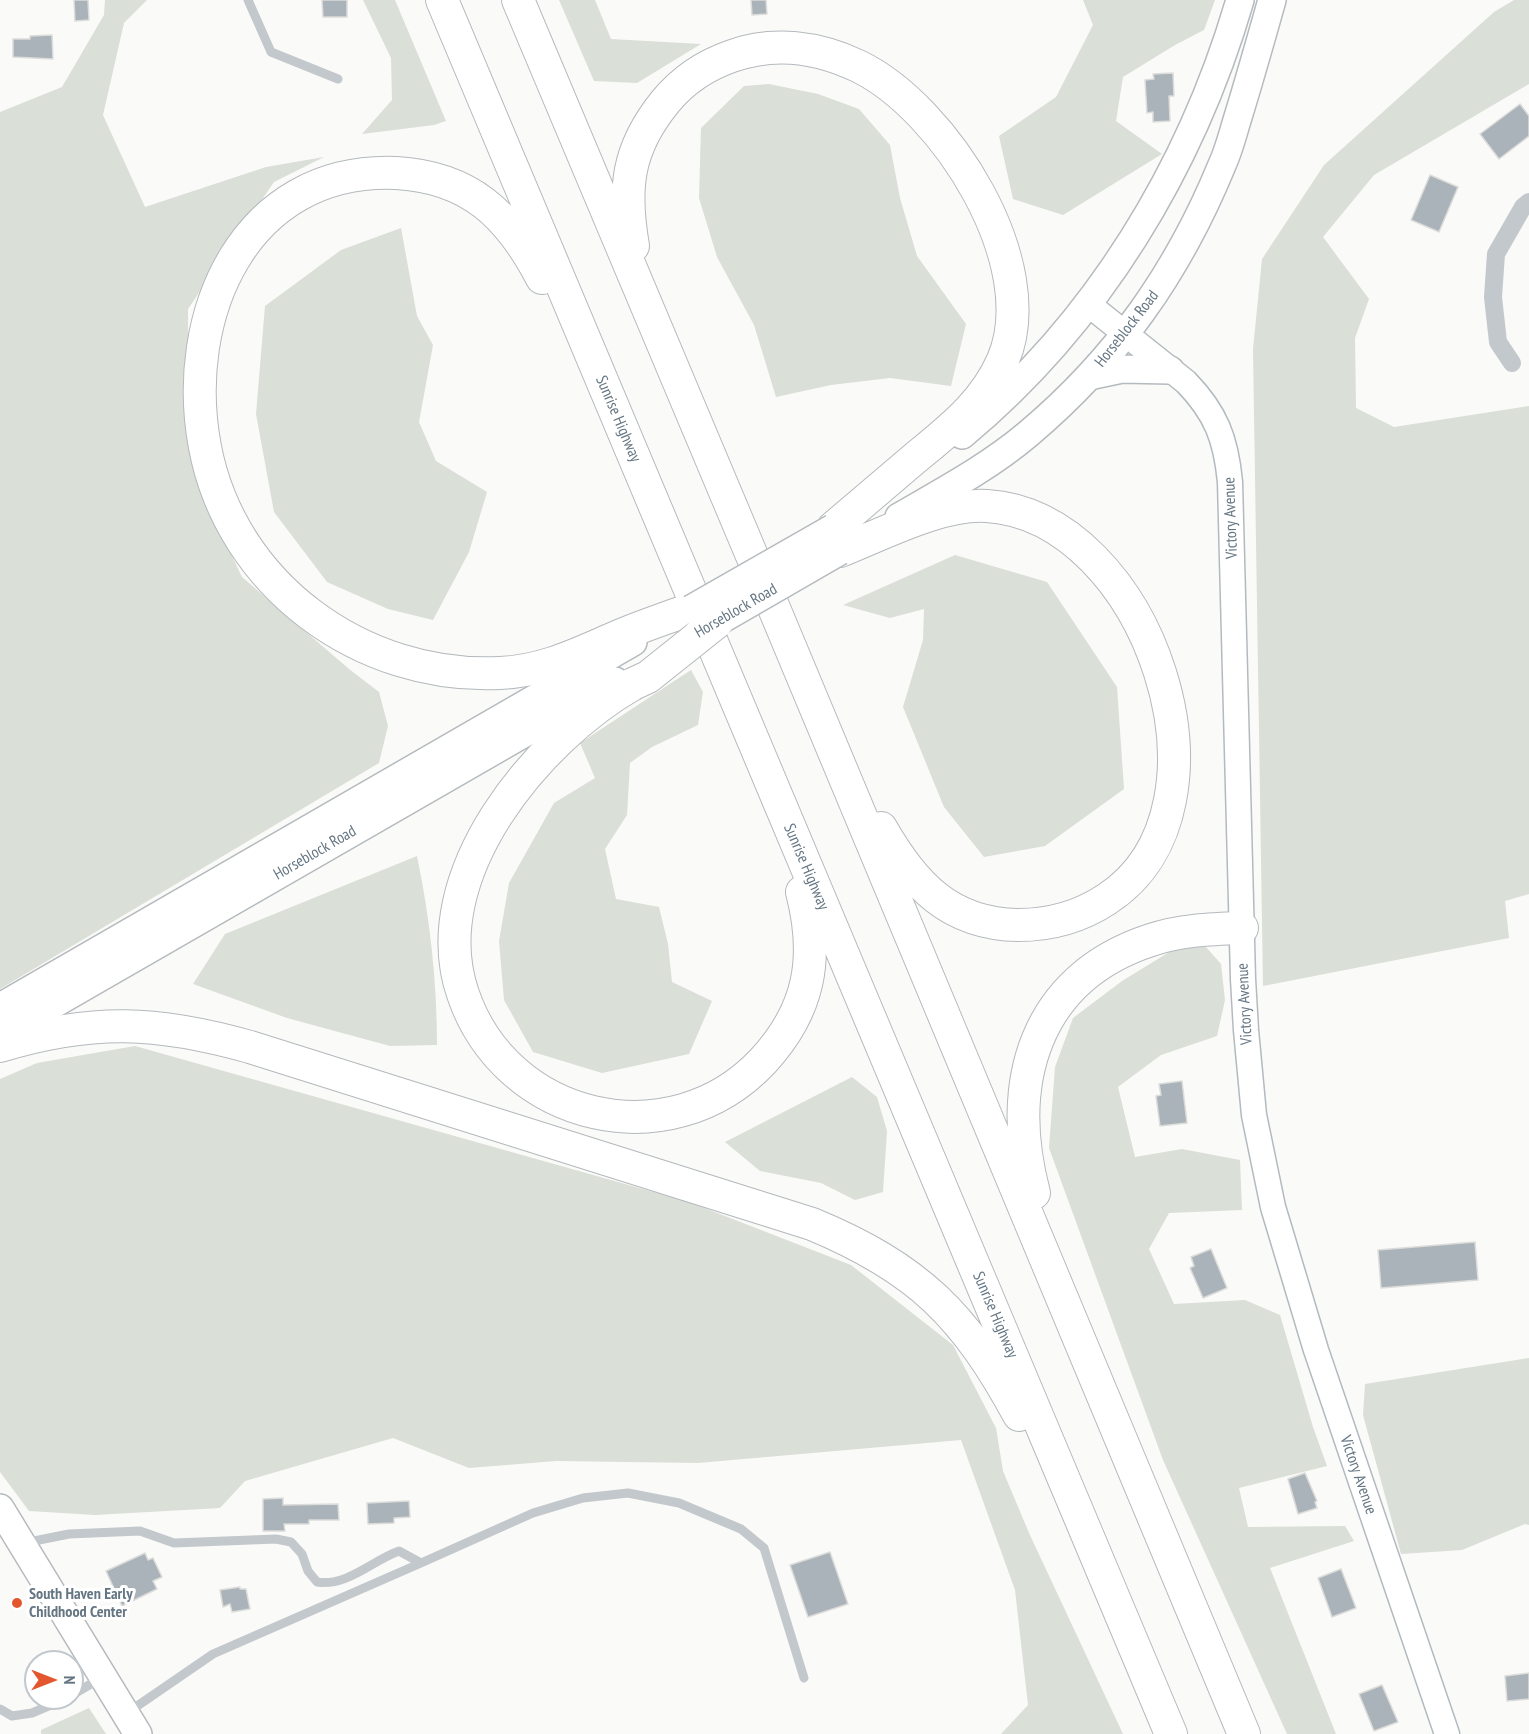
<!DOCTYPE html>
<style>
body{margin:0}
#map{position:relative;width:1529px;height:1734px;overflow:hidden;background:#fafaf8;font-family:"PT Sans Narrow",sans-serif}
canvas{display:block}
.north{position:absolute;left:24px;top:1650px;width:60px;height:60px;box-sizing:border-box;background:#fff;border:2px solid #c1c8cd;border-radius:50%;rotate:90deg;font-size:16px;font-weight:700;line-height:24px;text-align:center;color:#657683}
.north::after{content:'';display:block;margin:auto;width:21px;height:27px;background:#e4572e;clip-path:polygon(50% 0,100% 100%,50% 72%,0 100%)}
</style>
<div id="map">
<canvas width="1529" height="1734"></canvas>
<div class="north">N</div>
</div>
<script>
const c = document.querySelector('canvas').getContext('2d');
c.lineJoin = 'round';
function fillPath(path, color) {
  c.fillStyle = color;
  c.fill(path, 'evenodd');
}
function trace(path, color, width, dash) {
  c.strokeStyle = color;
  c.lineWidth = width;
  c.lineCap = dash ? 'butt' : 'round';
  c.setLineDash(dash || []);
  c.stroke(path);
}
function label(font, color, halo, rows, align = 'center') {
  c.font = font + ' "PT Sans Narrow",sans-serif';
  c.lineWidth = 6;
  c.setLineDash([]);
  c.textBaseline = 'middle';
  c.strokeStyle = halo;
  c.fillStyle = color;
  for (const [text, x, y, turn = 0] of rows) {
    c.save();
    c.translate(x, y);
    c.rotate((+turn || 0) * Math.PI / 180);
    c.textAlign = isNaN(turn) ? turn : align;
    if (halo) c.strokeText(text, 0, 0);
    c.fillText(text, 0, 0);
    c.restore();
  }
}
fillPath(new Path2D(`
 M105 0H147L124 23 103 115 145 207 266 167 324 157 274 182 188 309V422L203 495 242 577 349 669 379 692 388 726 379 763 0 989V112L62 87 104 15Z
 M363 0H395L446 121 434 125 362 134 392 100 391 58Z
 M559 0H595L611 39 701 44 637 83 594 81Z
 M1083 0H1215L1204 30 1175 45 1123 77 1116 121 1162 154 1063 215 1013 199 999 136 1056 97 1093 25Z
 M1514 0H1529V84L1374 175 1323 237 1369 299 1355 338 1356 408 1394 427 1529 406V894L1505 901 1509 938 1263 986 1253 349 1262 259 1324 165 1494 12Z
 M769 84 818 94 859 109 890 145 900 198 917 256 966 324 951 386 890 378 831 385 776 397 754 325 717 257 699 198 701 128 744 86Z
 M401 228 417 316 433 345 419 422 436 461 487 492 469 552 433 620 388 609 327 582 274 512 256 414 265 306 341 250Z
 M955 555 1047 582 1117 687 1124 789 1045 846 984 857 944 807 903 707 923 640 924 609 890 618 843 605Z
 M691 670 703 692 698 725 652 747 630 763 627 815 605 849 616 899 659 907 668 944 672 982 712 1001 689 1054 602 1073 533 1052 504 1000 499 941 509 883 554 803 595 778 580 743Z
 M417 856C430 919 437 981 437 1045L390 1046 287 1018 193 984 225 934Z
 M1179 946 1206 947 1221 964 1225 1000 1217 1036 1161 1055 1118 1087 1135 1157 1182 1149 1240 1160 1242 1210 1169 1213 1149 1249 1174 1304 1245 1300 1280 1315 1313 1427 1327 1466 1239 1488 1248 1527 1345 1526 1354 1541 1270 1568 1336 1734H1287L1163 1460 1049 1148 1055 1067 1073 1018 1122 981Z
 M135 1046 689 1202 851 1265 953 1345 996 1428 1003 1471 1029 1533 1123 1734H1001L1028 1705 1015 1590 961 1440 698 1463 556 1461 469 1468 393 1438 245 1481 220 1508 95 1515 29 1511 0 1472V1079L37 1063Z
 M852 1077 877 1097 887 1131 883 1192 855 1200 821 1183 760 1171 725 1142Z
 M1529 1358V1525L1525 1524 1462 1550 1401 1554 1363 1415 1365 1384Z
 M89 1708 106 1734H41V1730Z`), '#dadfd7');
const building = new Path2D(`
 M74 0H88L89 20 75 21Z
 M322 0H347V17H323Z
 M751 0H766L767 14 752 15Z
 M52 35 53 59 13 57V39H30V36Z
 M1173 73 1174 96H1169L1170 121 1153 122V112L1147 113 1145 80 1154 79 1153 74Z
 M1520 104 1529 116V136L1499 159 1480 134Z
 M1430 175 1458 187 1439 232 1411 220Z
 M1182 1081 1187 1123 1160 1126 1156 1096 1161 1095 1159 1084Z
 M1475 1242 1478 1280 1381 1288 1378 1250Z
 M1211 1249 1227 1288 1203 1298 1190 1268 1194 1266 1191 1257Z
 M1305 1473 1317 1501 1315 1502 1317 1508 1298 1514 1288 1479Z
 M283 1498V1505L338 1504 339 1520H309V1524H284L285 1531H263V1499Z
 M409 1501 410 1517 394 1518V1523L368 1524 367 1503Z
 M830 1552 848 1604 808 1617 790 1565Z
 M145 1553 148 1560 153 1558 162 1577 153 1581 157 1589 122 1606 106 1571Z
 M1341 1569 1356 1608 1332 1617 1318 1578Z
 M240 1587V1589H246L250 1609 232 1612 230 1604 223 1607 220 1590Z
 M1529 1673V1699L1507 1701 1505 1676Z
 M1382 1685 1398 1722 1374 1731 1359 1694Z`);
fillPath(building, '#aab3b9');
trace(building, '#dcdcda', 1.5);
const secondary = new Path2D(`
 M1088 304 1186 382C1216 413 1226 439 1230 482L1243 979 1246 1030 1254 1115 1273 1207 1316 1350 1447 1734`);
const primary = new Path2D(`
 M1089 376 1122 369 1170 370
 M962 435C1097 323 1191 168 1240 0
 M899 517C942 492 989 467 1028 434 1117 359 1178 272 1222 165 1229 150 1233 133 1238 117 1250 78 1261 39 1272 0
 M0 1007 633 642
 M0 1035 615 681
 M0 1508 138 1734`);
const highway = new Path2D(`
 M442 0 1171 1734
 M518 0 771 601 1244 1734
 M633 246C623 188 627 149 665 102 683 80 706 65 732 56 774 41 818 47 858 66 945 108 1044 264 1003 360 984 404 949 430 914 459 887 482 860 505 833 528
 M542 278C509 215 470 177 396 173 244 167 180 316 205 447 231 585 362 680 500 673 545 671 579 653 619 636 642 626 667 618 691 609
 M840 551C883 534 941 503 987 506 1148 516 1247 808 1107 899 1080 917 1050 925 1018 925 949 924 913 884 881 828
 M633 684C537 739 422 876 463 994 506 1121 670 1160 763 1061 810 1010 819 958 802 892
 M0 1046C92 1018 158 1021 250 1047L812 1224C918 1268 965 1315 1019 1415
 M1034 1193C1005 1083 1034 978 1151 940 1180 930 1211 929 1242 928`);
trace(secondary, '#b3babf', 27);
trace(primary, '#b5babe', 30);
trace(highway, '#b4b9bd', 34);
trace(new Path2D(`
 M248 0 271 52 338 79
 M24 1543 69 1534 140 1531 174 1543 276 1539 291 1542 302 1554 308 1571 317 1582C347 1587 373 1560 399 1551L421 1563 533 1513 583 1498 628 1493 679 1503 741 1529 764 1548 804 1678
 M72 1695 101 1678
 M0 1709 12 1716 32 1713 67 1698
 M127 1713 213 1654 421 1563`), '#c3c8cc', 9);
trace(new Path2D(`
 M1512 363 1498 342 1493 297 1496 254 1523 207 1529 202`), '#c3c8cc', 18);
trace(secondary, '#fff', 24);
trace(primary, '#fff', 27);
trace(highway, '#fff', 32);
const primaryBridge = new Path2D(`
 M691 609 833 528
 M698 633 840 551`);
const highwayBridge = new Path2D(`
 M633 684 648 677 717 622`);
trace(primaryBridge, '#b5babe', 30, []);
trace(highwayBridge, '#b4b9bd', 34, []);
trace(primaryBridge, '#fff', 27);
trace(highwayBridge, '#fff', 32);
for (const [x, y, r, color] of [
 [17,1603,6,"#e4572e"]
]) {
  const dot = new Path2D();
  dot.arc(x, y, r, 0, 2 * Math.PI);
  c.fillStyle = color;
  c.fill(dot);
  trace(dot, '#fff', 2);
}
label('16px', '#657683', '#fff', [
 ["Horseblock Road",1127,329,-52],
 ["Sunrise Highway",618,419,67],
 ["Victory Avenue",1231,518,-92],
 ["Horseblock Road",736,611,-30],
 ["Horseblock Road",315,853,-30],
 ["Sunrise Highway",806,867,67],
 ["Victory Avenue",1245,1004,-93],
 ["Sunrise Highway",995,1315,67],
 ["Victory Avenue",1358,1475,71]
]);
label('bold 16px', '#657683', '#fff', [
 ["South Haven Early",29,1594],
 ["Childhood Center",29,1612]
], 'left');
</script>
